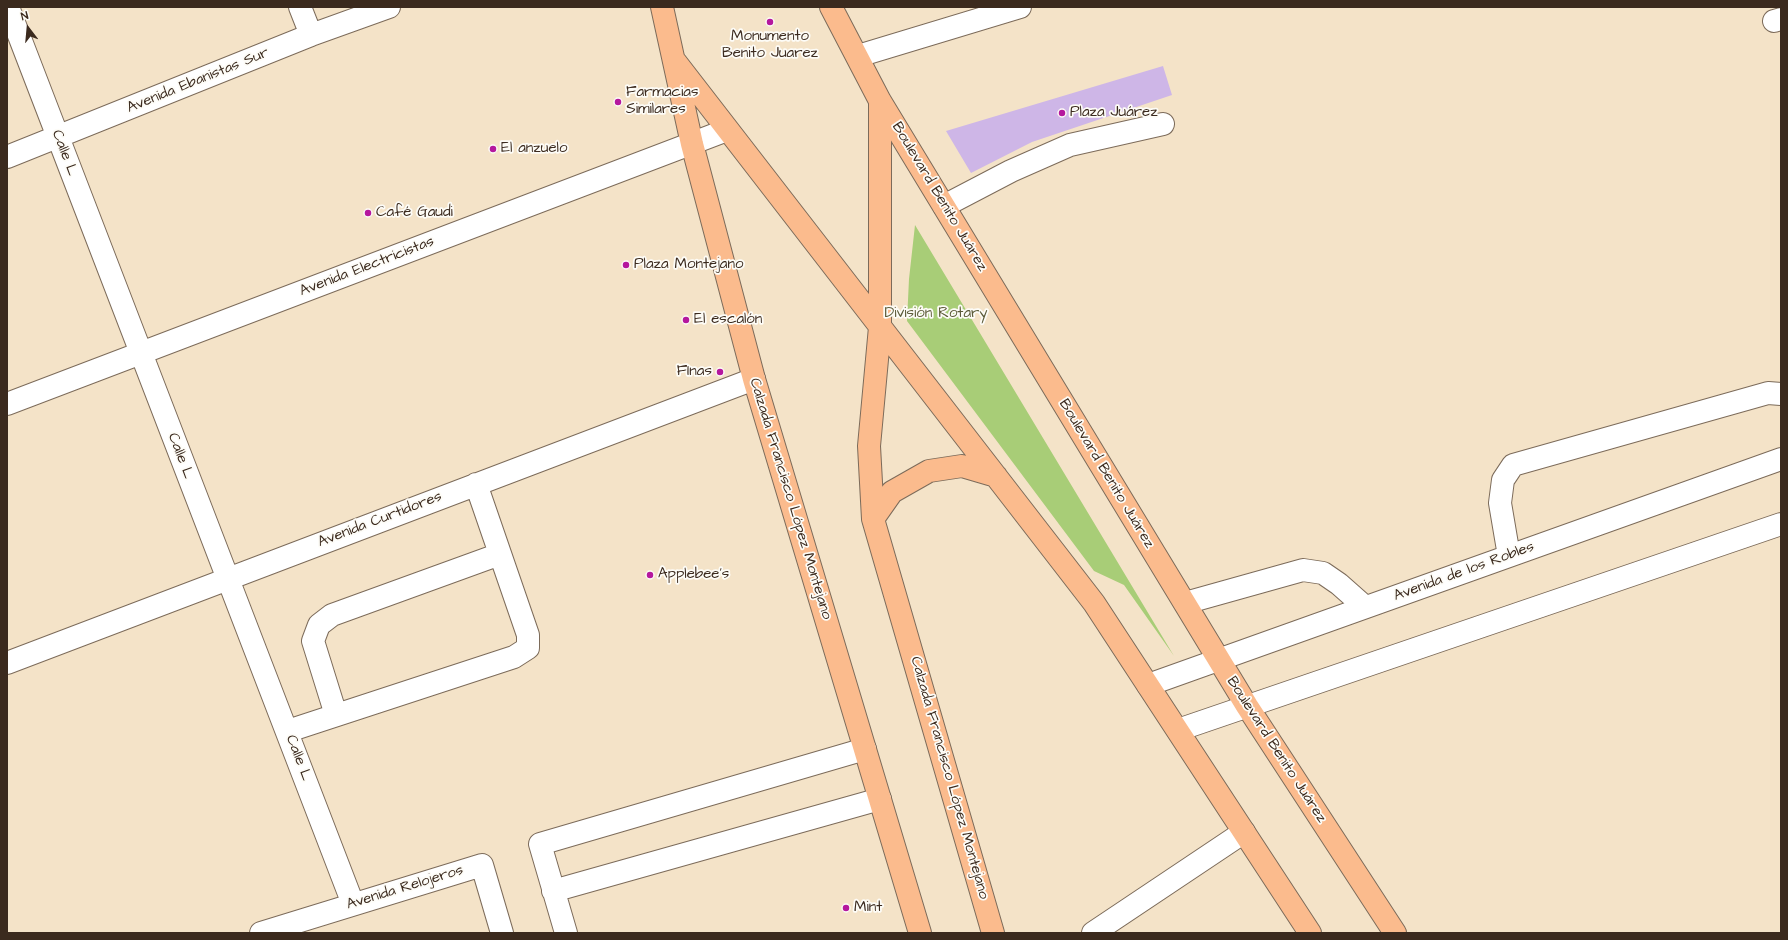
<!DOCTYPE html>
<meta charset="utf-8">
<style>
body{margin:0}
#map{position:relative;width:1788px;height:940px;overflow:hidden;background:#f4e3c8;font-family:"Architects Daughter",sans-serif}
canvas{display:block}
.frame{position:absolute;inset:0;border:8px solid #3b2a1e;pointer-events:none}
.north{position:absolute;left:8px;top:8px;width:40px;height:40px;-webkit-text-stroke:3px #fdfcf7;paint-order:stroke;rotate:344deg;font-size:11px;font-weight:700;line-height:16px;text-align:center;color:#3b2a1e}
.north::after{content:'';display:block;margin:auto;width:14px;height:18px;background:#3b2a1e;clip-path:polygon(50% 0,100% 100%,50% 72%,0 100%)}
</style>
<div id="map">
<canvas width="1788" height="940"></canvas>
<div class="frame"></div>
<div class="north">N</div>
</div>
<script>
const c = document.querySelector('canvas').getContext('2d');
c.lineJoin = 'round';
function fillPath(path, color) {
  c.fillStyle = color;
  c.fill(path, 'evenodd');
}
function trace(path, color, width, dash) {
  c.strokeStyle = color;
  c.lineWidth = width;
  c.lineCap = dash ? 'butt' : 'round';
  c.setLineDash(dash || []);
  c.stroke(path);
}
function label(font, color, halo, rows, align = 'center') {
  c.font = font + ' "Architects Daughter",sans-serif';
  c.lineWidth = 3.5;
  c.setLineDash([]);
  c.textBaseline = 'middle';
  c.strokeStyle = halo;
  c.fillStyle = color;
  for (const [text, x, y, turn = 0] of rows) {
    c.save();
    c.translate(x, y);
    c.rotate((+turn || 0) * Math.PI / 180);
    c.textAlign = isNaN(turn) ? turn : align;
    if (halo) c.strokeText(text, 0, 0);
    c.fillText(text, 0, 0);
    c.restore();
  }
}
fillPath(new Path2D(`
 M915 225 1174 656 1124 585 1094 571 907 321 909 279Z`), '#a8cd77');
fillPath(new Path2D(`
 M1163 66 1172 95 1032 142 971 173 946 131Z`), '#ceb6e7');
const minor = new Path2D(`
 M8 7 353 904
 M300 7 311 35
 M1774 21 1781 19
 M858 56 1020 7
 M7 157 311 35 389 7
 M944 206 1011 171 1070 145 1163 124
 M7 404 727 130
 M1509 556 1500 503 1503 480 1513 465 1768 393 1781 394
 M1185 603 1303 570 1323 573 1339 584 1365 607
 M7 663 754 379
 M1148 685 1781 459
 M336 715 313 641 319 625 332 615 500 554
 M1178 730 1781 524
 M288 731 514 657 528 648V635L476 484
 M553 891 880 799
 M261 933 482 865 502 933
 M566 933 540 844 865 749
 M1093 933 1244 832`);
const major = new Path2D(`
 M662 7 692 144 754 379 920 933
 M831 7 880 101 1247 706 1395 933
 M674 60 1094 603 1310 933
 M880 101V327L869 446 873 519 993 933
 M873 519 892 492 929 471 962 466 996 476`);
trace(minor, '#7c6b5a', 24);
trace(major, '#7c6b5a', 24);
trace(minor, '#fff', 22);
trace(major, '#fbbb8d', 22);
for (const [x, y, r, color] of [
 [770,22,4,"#b5179e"],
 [618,102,4,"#b5179e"],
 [1062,113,4,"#b5179e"],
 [493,149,4,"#b5179e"],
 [368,213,4,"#b5179e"],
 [626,265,4,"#b5179e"],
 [686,320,4,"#b5179e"],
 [720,372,4,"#b5179e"],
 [650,575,4,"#b5179e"],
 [846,908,4,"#b5179e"]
]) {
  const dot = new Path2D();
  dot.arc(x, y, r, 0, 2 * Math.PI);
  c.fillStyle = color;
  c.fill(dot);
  trace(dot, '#fdfcf7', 1.5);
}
label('15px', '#3b2a1e', '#fdfcf7', [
 ["Monumento",770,37,"center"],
 ["Benito Juarez",770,54,"center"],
 ["Farmacias",626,93],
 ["Similares",626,110],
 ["Plaza Juárez",1070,113],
 ["El anzuelo",501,149],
 ["Café Gaudi",376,213],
 ["Plaza Montejano",634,265],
 ["El escalón",694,320],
 ["FInas",712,372,"right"],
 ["Applebee's",658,575],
 ["Mint",854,908]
], 'left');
label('15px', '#3b2a1e', '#fdfcf7', [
 ["Avenida Ebanistas Sur",198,81,-22],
 ["Calle L",64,153,69],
 ["Boulevard Benito Juárez",939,197,59],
 ["Avenida Electricistas",367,267,-21],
 ["Calle L",180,456,69],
 ["Boulevard Benito Juárez",1106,474,59],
 ["Calzada Francisco López Montejano",790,499,73],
 ["Avenida Curtidores",380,520,-21],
 ["Avenida de los Robles",1464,572,-20],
 ["Boulevard Benito Juárez",1276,750,57],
 ["Calle L",298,758,69],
 ["Calzada Francisco López Montejano",949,778,74],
 ["Avenida Relojeros",405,888,-17]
]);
label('15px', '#5c5b39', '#fdfcf7', [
 ["División Rotary",936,314]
]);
</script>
